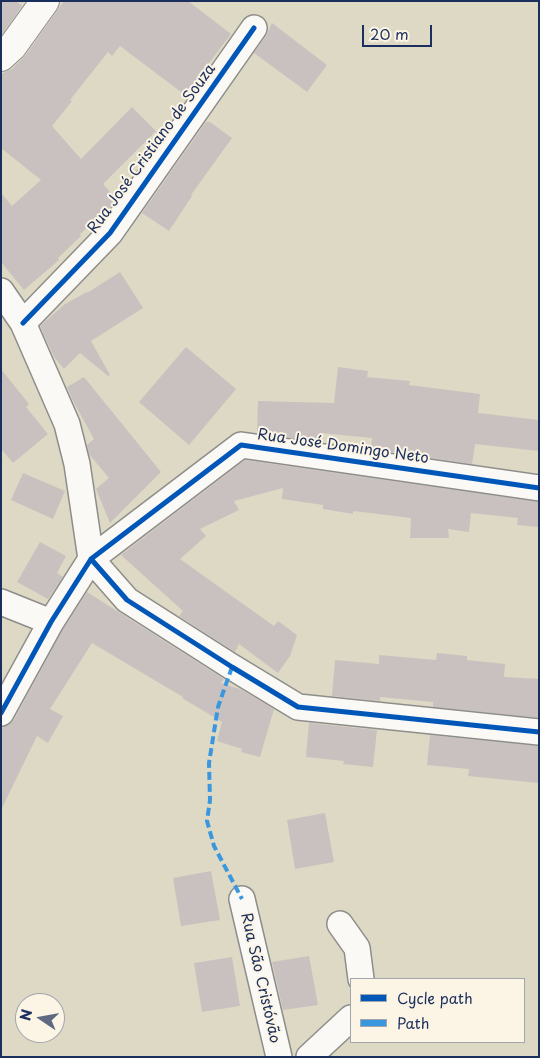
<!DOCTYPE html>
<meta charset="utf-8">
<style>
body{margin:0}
#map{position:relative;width:540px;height:1058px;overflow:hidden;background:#ded9c4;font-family:"Playpen Sans",sans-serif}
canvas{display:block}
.frame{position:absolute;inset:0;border:2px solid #1b2f5e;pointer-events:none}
.legend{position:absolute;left:350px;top:978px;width:175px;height:65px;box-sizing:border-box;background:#fcf5e5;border:1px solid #a2a6af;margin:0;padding:6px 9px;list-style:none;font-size:15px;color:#1b2f5e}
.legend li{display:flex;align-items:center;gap:10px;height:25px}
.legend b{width:25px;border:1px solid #a2a6af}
.north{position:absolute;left:15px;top:993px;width:50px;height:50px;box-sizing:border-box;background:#fcf5e5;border:1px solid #a2a6af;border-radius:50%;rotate:282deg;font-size:14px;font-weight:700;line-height:20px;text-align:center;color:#1b2f5e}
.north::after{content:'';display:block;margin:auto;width:18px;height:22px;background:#5f6a82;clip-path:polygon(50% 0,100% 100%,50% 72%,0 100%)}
.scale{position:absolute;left:362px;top:25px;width:70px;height:22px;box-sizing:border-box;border:2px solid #1b2f5e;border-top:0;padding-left:6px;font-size:15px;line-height:18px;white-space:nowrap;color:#1b2f5e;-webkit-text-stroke:4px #fcf5e5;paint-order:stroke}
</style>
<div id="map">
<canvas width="540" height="1058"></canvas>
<div class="frame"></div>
<ul class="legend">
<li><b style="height:6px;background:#0057b8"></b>Cycle path</li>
<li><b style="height:6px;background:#3a97de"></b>Path</li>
</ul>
<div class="north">N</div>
<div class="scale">20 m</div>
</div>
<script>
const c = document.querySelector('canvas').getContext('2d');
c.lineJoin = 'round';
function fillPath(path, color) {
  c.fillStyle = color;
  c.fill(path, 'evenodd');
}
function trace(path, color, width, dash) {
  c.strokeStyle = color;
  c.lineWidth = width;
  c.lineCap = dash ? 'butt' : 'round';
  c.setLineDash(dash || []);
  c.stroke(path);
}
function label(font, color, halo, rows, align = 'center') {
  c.font = font + ' "Playpen Sans",sans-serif';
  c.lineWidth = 4;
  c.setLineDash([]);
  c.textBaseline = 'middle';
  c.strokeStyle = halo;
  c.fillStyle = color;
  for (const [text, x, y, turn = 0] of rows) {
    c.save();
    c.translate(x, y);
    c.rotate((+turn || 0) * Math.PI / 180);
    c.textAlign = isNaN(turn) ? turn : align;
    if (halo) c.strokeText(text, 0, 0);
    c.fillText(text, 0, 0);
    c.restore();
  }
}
fillPath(new Path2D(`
 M1 1H16L22 6 2 35Z
 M64 1H188L231 34 185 95 120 46 112 56 108 52 70 100 72 101 52 126 81 159 132 107 156 131 103 184 116 199 110 208 80 234 81 236 58 258 59 260 24 290 1 262V193L12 206 41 180 1 148V74L12 69 25 56Z
 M272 23 327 65 307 92 254 53 266 36Z
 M206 122H210L232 138 191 195 192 196 169 231 142 213Z
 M120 272 143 308 91 341 110 375 108 376 80 353 64 369 54 357 40 326 65 304 87 292V293Z
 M186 347 236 389 189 445 139 402Z
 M338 367 368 371 367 377 410 381 409 385 480 394 478 413 539 420V451L475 444 472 464 371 449 372 438 321 433 320 442 257 433 258 401 334 403Z
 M1 369 29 404 26 407 48 434 13 463 1 449Z
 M84 377 161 472 110 523 96 489 109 478 89 454 87 445 94 439 73 401 67 387Z
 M245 460 539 502V527L517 525 518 518 471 513 469 532 448 529 449 538H410L411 518 353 511V514L323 509V505L282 499 283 488 234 501 239 510 200 529 206 536 180 559 274 626 278 621 297 635 290 656 278 673 239 644 235 652 179 616 183 611 121 555Z
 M23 473 65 491 53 519 11 500Z
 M40 542 66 556 57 573 63 577 48 599 17 582Z
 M87 592 224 679 221 683 240 689 274 709 260 757 241 752 242 749 217 741 222 722 182 698 183 697 92 643 50 709 63 716 48 743 37 736 1 810V730L3 727 9 725 14 720 63 629Z
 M437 653 467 656V660L505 664 504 677 539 679V718L433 707V702L380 697V701L332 696 335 660 379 664V655L436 660Z
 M309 723 377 730 373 767 343 764 344 761 306 757Z
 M430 735 539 746V783L468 776 469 769 427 765Z
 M325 813 334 862 295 869 287 820Z
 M211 871 220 920 181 926 173 878Z
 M309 956 318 1005 283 1010 272 962Z
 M232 957 240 1006 202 1012 194 963Z`), '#c9c1bf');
const minor = new Path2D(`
 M1 291 23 323 67 424 77 464 91 559
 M23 323 110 233 254 28
 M91 559 127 600 232 667 298 707 539 732
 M1 602 51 622
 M1 713 51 622 91 559 241 445 539 488
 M242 899 279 1057
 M340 924 357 948 361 979
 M309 1057 351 1018`);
const tertiary = new Path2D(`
 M1 57 12 47 45 1`);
trace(minor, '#8d8e8b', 28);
trace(tertiary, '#8d8e8b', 30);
trace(minor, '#faf9f6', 25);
trace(tertiary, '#faf9f6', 28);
trace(new Path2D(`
 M232 667 218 707 209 763 210 800 207 821 214 846 242 899`), '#3a97de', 4, [8, 4]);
trace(new Path2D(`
 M23 323 110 233 254 28
 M91 559 127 600 232 667 298 707 539 732
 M1 713 51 622 91 559 241 445 539 488`), '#0057b8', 5);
label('15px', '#1b2f5e', '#fcf5e5', [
 ["Rua José Cristiano de Souza",152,149,-54],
 ["Rua José Domingo Neto",343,447,8],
 ["Rua São Cristóvão",260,978,77]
]);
</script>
